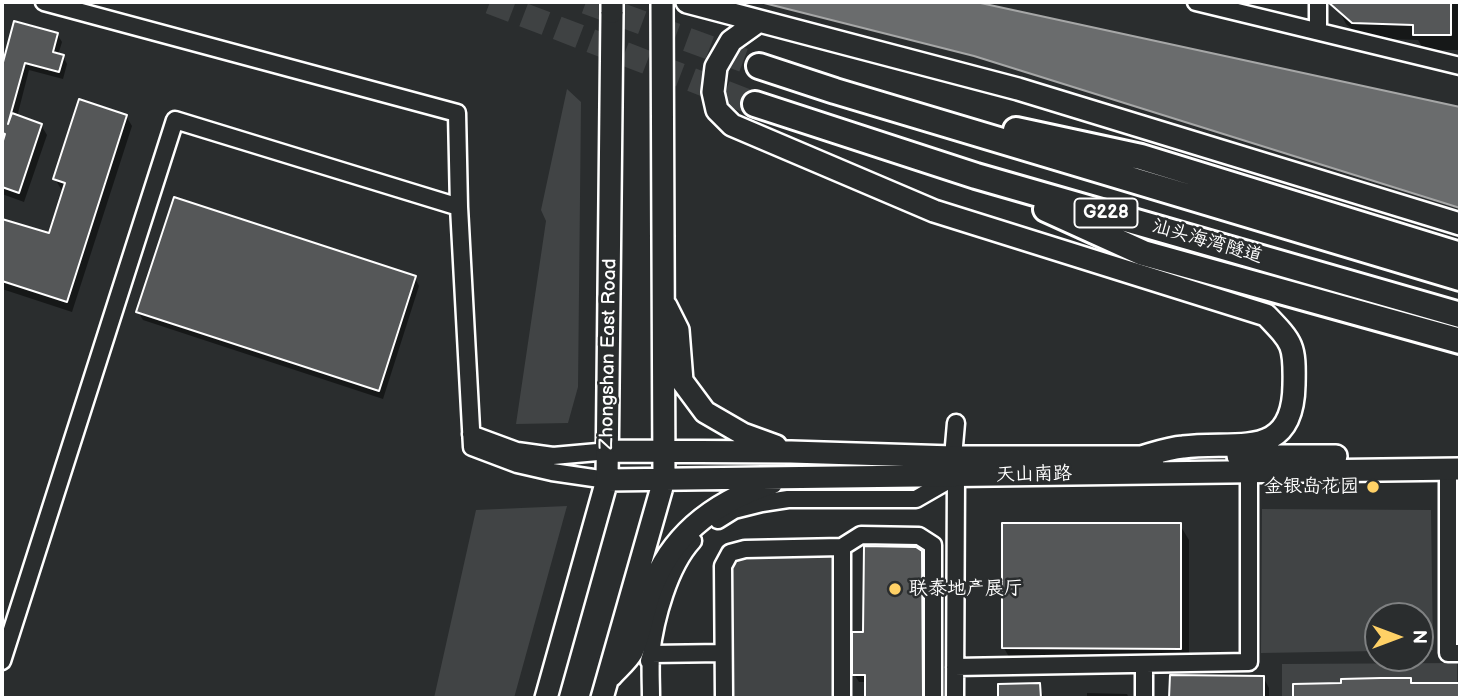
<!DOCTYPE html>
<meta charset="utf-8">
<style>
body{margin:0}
#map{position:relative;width:1462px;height:700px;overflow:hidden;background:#2a2d2e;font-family:"Balsamiq Sans",sans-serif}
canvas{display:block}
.frame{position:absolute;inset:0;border:4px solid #fff;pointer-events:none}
.north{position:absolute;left:1364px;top:602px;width:70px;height:70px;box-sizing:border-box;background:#2a2d2e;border:2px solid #7f8182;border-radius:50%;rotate:90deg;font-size:19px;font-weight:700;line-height:28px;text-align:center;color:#fff}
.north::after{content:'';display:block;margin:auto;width:24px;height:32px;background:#ffd166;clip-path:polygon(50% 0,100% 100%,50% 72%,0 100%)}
</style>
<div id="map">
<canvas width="1462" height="700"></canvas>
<div class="frame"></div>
<div class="north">N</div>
</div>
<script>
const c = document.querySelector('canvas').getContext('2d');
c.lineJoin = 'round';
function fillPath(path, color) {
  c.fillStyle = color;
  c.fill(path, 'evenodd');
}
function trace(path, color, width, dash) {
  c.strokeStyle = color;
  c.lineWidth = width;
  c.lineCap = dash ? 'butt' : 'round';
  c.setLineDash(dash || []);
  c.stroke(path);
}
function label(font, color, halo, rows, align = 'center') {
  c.font = font + ' "Balsamiq Sans","LXGW WenKai TC",sans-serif';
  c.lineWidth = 5;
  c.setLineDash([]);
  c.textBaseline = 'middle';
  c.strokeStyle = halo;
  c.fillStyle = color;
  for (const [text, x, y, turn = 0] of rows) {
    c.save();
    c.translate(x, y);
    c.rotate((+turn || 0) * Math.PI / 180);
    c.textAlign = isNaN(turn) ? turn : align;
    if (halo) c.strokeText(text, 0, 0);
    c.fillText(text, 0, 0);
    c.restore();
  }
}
fillPath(new Path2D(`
 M567 89 581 102 578 387 568 423 516 424 546 221 541 210Z
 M567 506 514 698H434L476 510Z
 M1262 509 1431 510 1433 650H1420V616H1378V651L1261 653Z
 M833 557 834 698H732L731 558Z
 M1457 663V698H1282V664Z`), '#414445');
const water = new Path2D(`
 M760 2H976L1460 107V208L974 56Z`);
fillPath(water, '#6a6c6d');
trace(water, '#a6a7a7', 2);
fillPath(new Path2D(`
 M1337 2H1459V50H1424L1418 40 1363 38 1346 24 1337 7Z
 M15 23 57 34 62 42 58 55 63 56 67 64 63 79 29 70 17 117 41 125 47 135 24 202 2 194V150L12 118 2 116V73Z
 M126 116 132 126 72 312 2 289V221L50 235 65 190 61 189 55 179Z
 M415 278 419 286 383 399 143 320 138 312Z
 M1180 525 1189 540V664H1013L1004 648Z
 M921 552 926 560V698H867V682H859L854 674 865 634Z
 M1172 677H1263L1269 688V698H1171Z
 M1410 680 1412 684 1460 685V698H1295L1294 686Z
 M1039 685 1044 698H999V686Z
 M1087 693 1127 694 1129 698H1087Z`), '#0007');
const building = new Path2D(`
 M1328 2H1451V35H1413V25L1352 23Z
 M14 21 58 33 53 52 64 55 59 72 25 63 8 124 12 113 42 124 19 193 2 187V144L5 134 2 133V66Z
 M79 99 127 115 67 302 2 281V219L49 233 65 183 53 179Z
 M174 197 416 276 379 391 136 312Z
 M1002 523H1181V649L1002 648Z
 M864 546 916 547 922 551 923 698H865V675H852V632H863Z
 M1170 675 1264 676V698H1169Z
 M1381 678H1411V683H1459V698H1293V684L1341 683V679Z
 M1040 683 1041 698H998V684Z`);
fillPath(building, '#555758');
trace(building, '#fff', 2);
trace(new Path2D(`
 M490 2 755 104
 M586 2 759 66`), '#3f4243', 24, [24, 12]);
const minor = new Path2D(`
 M44 2 457 113 459 207
 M1196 2 1460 66
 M1318 31V2
 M471 434 517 451 553 456 609 451
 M953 457 956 423
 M1448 469V653H1460
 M718 520 734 510 762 503 788 499H916L956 476 955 698
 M842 547V698
 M2 661 175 120 459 207 472 447 517 464 552 472 607 480
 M649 661 651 654 723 653
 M1144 664V698
 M955 667 1249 662V472
 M651 698C651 684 650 668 651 654 655 619 669 567 693 541
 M724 698 723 566 730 553 745 549 842 547 861 535 919 536 933 545V698`);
const major = new Path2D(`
 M687 2 1018 89 1460 224
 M759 21 731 41 716 67 713 92 717 110 732 125 934 211 1266 315C1293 343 1295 345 1294 385 1293 462 1236 440 1183 447 1169 448 1155 453 1141 457
 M666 306 678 330 682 381 705 412 743 434 776 446
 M609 451 791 452 953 457H1154
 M1238 456H1336
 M607 480 1460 469
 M611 676C617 669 627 661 632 652 641 633 643 610 651 590 671 534 717 501 772 483
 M546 698 607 480 612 12
 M602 698 664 480 662 2`);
const highway = new Path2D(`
 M759 66 835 91 1460 278
 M755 104 976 176 1460 315
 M1016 130 1141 157 1460 255
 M1046 209 1143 253 1460 341`);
trace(minor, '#fff', 21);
trace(major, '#fff', 26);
trace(highway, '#fff', 30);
trace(minor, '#2a2d2e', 16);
trace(major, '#2a2d2e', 21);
trace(highway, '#2a2d2e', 24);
const majorBridge = new Path2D(`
 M612 12V2`);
trace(majorBridge, '#fff', 26, []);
trace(majorBridge, '#2a2d2e', 21);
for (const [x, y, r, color] of [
 [1373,487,7,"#ffd166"],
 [895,589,7,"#ffd166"]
]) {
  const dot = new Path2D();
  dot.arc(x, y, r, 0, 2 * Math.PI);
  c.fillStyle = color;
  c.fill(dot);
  trace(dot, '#2a2d2e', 2.5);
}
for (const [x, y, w] of [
 [1106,213,63]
]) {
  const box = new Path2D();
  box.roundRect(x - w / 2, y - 14.5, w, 29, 5);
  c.fillStyle = '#2a2d2e';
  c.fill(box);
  trace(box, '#fff', 2);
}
label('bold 18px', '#fff', null, [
 ["G228",1106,213]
]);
label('19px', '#fff', '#2a2d2e', [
 ["汕头海湾隧道",1207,242,16],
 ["Zhongshan East Road",609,354,-89],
 ["天山南路",1034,475,-1]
]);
label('19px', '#fff', '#2a2d2e', [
 ["金银岛花园",1359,487],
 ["联泰地产展厅",909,589,"left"]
], 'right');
</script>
